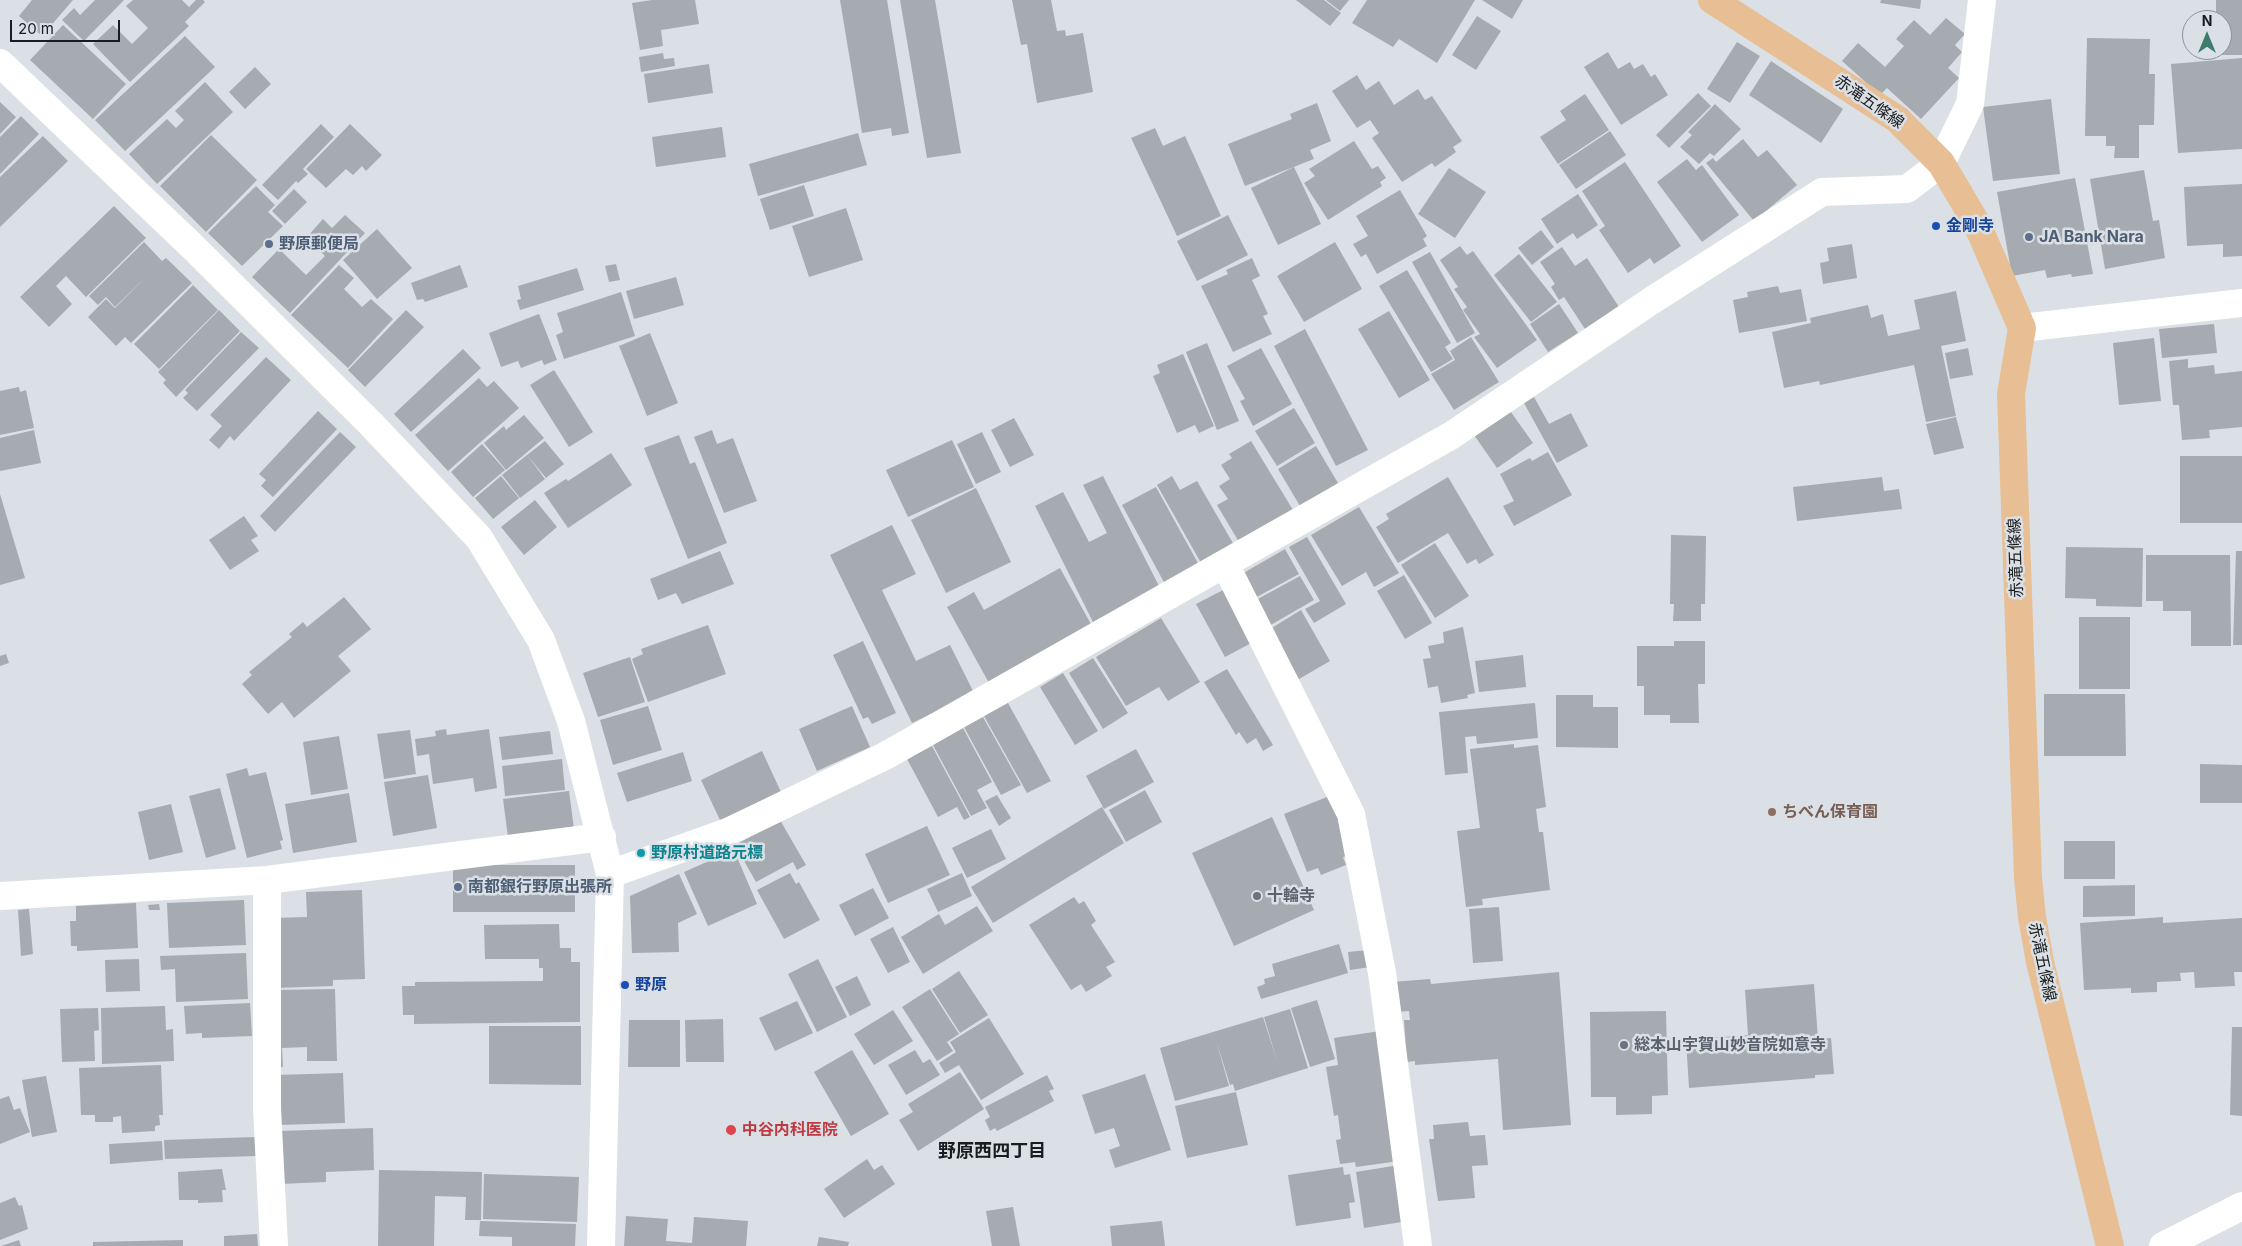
<!DOCTYPE html>
<meta charset="utf-8">
<style>
body{margin:0}
#map{position:relative;width:2242px;height:1246px;overflow:hidden;background:#dae0e5;font-family:Inter,sans-serif}
canvas{display:block}
.north{position:absolute;left:2182px;top:10px;width:50px;height:50px;box-sizing:border-box;background:#dae0e5;border:1px solid #8d9295;border-radius:50%;rotate:0deg;font-size:14px;font-weight:700;line-height:20px;text-align:center;color:#1a1c1e}
.north::after{content:'';display:block;margin:auto;width:18px;height:22px;background:#3c7d6c;clip-path:polygon(50% 0,100% 100%,50% 72%,0 100%)}
.scale{position:absolute;left:10px;top:20px;width:110px;height:22px;box-sizing:border-box;border:2px solid #1a1c1e;border-top:0;padding-left:6px;font-size:15px;line-height:18px;white-space:nowrap;color:#1a1c1e;-webkit-text-stroke:4px #dae0e5;paint-order:stroke}
</style>
<div id="map">
<canvas width="2242" height="1246"></canvas>
<div class="north">N</div>
<div class="scale">20 m</div>
</div>
<script>
const c = document.querySelector('canvas').getContext('2d');
c.lineJoin = 'round';
function fillPath(path, color) {
  c.fillStyle = color;
  c.fill(path, 'evenodd');
}
function trace(path, color, width, dash) {
  c.strokeStyle = color;
  c.lineWidth = width;
  c.lineCap = dash ? 'butt' : 'round';
  c.setLineDash(dash || []);
  c.stroke(path);
}
function label(font, color, halo, rows, align = 'center') {
  c.font = font + ' Inter,"Noto Sans JP",sans-serif';
  c.lineWidth = 5;
  c.setLineDash([]);
  c.textBaseline = 'middle';
  c.strokeStyle = halo;
  c.fillStyle = color;
  for (const [text, x, y, turn = 0] of rows) {
    c.save();
    c.translate(x, y);
    c.rotate((+turn || 0) * Math.PI / 180);
    c.textAlign = isNaN(turn) ? turn : align;
    if (halo) c.strokeText(text, 0, 0);
    c.fillText(text, 0, 0);
    c.restore();
  }
}
fillPath(new Path2D(`
 M32 0H73L42 36 19 16Z
 M95 0H124L84 41 62 20 74 8 80 15Z
 M133 0H182L189 7 196 0H203L205 2 185 22 189 26 130 82 93 44 113 25 132 44 148 28 126 6Z
 M652 0H695L699 24 661 30 663 46 640 50 632 3Z
 M840 0H887L909 133 892 136 891 128 862 133Z
 M900 0H935L961 153 927 158Z
 M1012 0H1051L1057 31 1065 30 1066 36 1083 33 1093 92 1037 103 1027 44 1021 45Z
 M1296 0H1324L1341 13 1330 26Z
 M1326 0H1349L1340 11Z
 M1367 0H1475L1437 63 1399 39 1393 47 1352 23Z
 M1482 0H1523L1512 19Z
 M1881 0H1921L1920 9 1880 3Z
 M2216 0H2242V55H2216V50H2222V20H2216Z
 M1477 16 1501 31 1476 70 1452 55Z
 M1946 18 1965 34 1955 45 1962 52 1948 68 1959 78 1921 119 1887 88 1880 95 1842 61 1858 43 1885 67 1904 46 1896 39 1914 20 1930 35Z
 M63 25 126 84 93 119 30 60Z
 M185 36 215 67 125 151 95 120Z
 M2087 38 2150 39 2149 74H2155L2154 125H2139V158H2114L2115 146H2106V136H2085Z
 M1737 42 1760 56 1730 103 1707 89Z
 M1608 52 1618 69 1630 62 1634 69 1643 64 1651 77 1655 74 1668 95 1621 125 1584 67Z
 M663 53 664 59 674 58 675 66 641 72 639 57Z
 M2242 58V149L2178 153 2171 64Z
 M1771 61 1843 109 1821 143 1749 95Z
 M709 64 713 93 648 103 644 74Z
 M255 67 271 84 245 109 229 92Z
 M1357 75 1366 90 1379 81 1394 105 1418 89 1425 100 1432 96 1462 141 1453 147 1456 152 1435 167 1432 163 1402 182 1372 138 1379 133 1370 120 1357 128 1332 91Z
 M205 82 233 112 157 184 129 154 167 119 176 128 184 120 175 111Z
 M1698 93 1711 106 1669 148 1656 135Z
 M1585 94 1609 130 1558 164 1540 137 1566 120 1560 111Z
 M2051 99 2060 174 1993 181 1983 107Z
 M0 102 16 117 0 134Z
 M1317 103 1331 141 1310 150 1314 159 1245 186 1228 144 1292 119 1290 114Z
 M1715 104 1741 129 1714 156 1710 153 1699 164 1680 147 1692 135 1688 132Z
 M21 116 39 134 0 174V137Z
 M321 124 334 137 303 169 308 174 298 183 296 181 278 200 262 185Z
 M350 124 382 155 366 171 362 166 353 175 346 169 326 188 306 169Z
 M722 127 726 157 656 167 652 137Z
 M1155 128 1163 146 1185 136 1221 216 1177 236 1131 138Z
 M1610 131 1626 155 1576 189 1559 165Z
 M858 133 867 165 758 196 749 164Z
 M211 135 257 180 206 232 160 186Z
 M43 136 68 161 0 227V177Z
 M1743 139 1758 157 1767 150 1797 185 1754 221 1706 163 1713 158 1716 162Z
 M1354 141 1372 169 1378 166 1386 178 1380 182 1382 186 1328 220 1304 183 1315 176 1309 169Z
 M1687 159 1696 170 1702 165 1739 215 1702 242 1657 182Z
 M1625 162 1681 246 1654 264 1650 258 1628 273 1599 230 1605 226 1582 191Z
 M1294 167 1321 224 1278 245 1251 188Z
 M1449 168 1486 192 1455 238 1418 214Z
 M2144 170 2153 221 2159 220 2165 258 2105 269 2090 179Z
 M2075 178 2093 274 2072 277 2071 274 2047 278 2045 270 2012 276 1997 192Z
 M2242 184V256L2223 257V244L2187 246 2184 187Z
 M804 185 814 216 770 230 760 199Z
 M256 186 275 205 268 212 283 226 242 266 208 233Z
 M294 189 307 202 285 224 272 211Z
 M1400 190 1427 236 1423 239 1427 246 1377 274 1366 254 1361 257 1353 244 1368 236 1356 216Z
 M1578 194 1598 225 1577 239 1573 233 1557 244 1541 219Z
 M114 206 146 238 86 297 66 276 56 286 72 304 49 327 20 297Z
 M846 208 863 260 809 277 792 226Z
 M345 215 365 233 290 313 252 277 279 249 306 275 325 256 306 238 323 219 332 228Z
 M1228 215 1248 255 1197 281 1177 241Z
 M377 229 412 268 377 299 343 260Z
 M1541 230 1554 247 1532 265 1518 248Z
 M144 242 162 261 166 258 192 283 131 343 125 337 116 346 88 317 106 299 115 308 148 275 115 307 106 297 98 305 89 296Z
 M1335 242 1362 289 1304 322 1277 276Z
 M1852 244 1857 278 1823 284 1820 263 1829 261 1827 248Z
 M1460 246 1467 255 1473 251 1537 340 1497 368 1474 337 1480 334 1463 310 1467 307 1454 289 1458 287 1440 260Z
 M1562 247 1575 266 1587 258 1619 307 1585 329 1564 297 1559 300 1551 287 1555 284 1540 262Z
 M1430 252 1475 333 1457 343 1412 262Z
 M1519 254 1557 302 1531 322 1494 275Z
 M1252 258 1260 276 1252 280 1268 314 1263 316 1272 334 1233 352 1201 286 1228 274 1226 270Z
 M616 264 620 280 609 282 605 266Z
 M339 265 354 278 344 289 362 307 371 299 393 319 348 368 291 315Z
 M460 265 468 287 425 302 423 299 417 300 411 283Z
 M577 268 584 290 520 310 517 300 521 299 518 286Z
 M1407 270 1451 343 1445 347 1453 359 1431 372 1379 286Z
 M676 277 684 305 634 319 626 291Z
 M193 285 218 310 159 369 134 344Z
 M1778 286 1780 293 1801 289 1807 321 1739 333 1733 300 1748 297 1747 292Z
 M1956 291 1966 341 1941 346 1956 416 1926 422 1914 365 1820 385 1819 381 1784 388 1772 332 1811 323 1810 318 1868 305 1871 318 1883 314 1888 336 1920 329 1914 300Z
 M621 292 635 336 564 359 556 335 563 332 557 313Z
 M1559 304 1578 333 1548 352 1530 324Z
 M219 310 240 331 176 397 163 383 166 380 158 372Z
 M406 310 424 327 365 387 348 370Z
 M1389 311 1430 380 1399 398 1358 329Z
 M539 314 557 360 544 365 542 360 521 368 518 361 501 367 489 333Z
 M2214 324 2217 353 2162 358 2159 329Z
 M1305 329 1368 450 1336 466 1274 346Z
 M241 332 259 348 197 411 183 398 188 393 185 390Z
 M650 333 678 403 647 416 619 346Z
 M1471 337 1499 382 1454 410 1431 374 1455 360 1450 351Z
 M2154 338 2161 401 2119 405 2113 343Z
 M1207 343 1239 421 1217 430 1186 352Z
 M1261 348 1292 404 1253 426 1240 401 1245 399 1227 366Z
 M1968 348 1973 375 1950 379 1945 353Z
 M463 349 481 368 411 432 394 414Z
 M1183 354 1214 426 1199 433 1195 425 1177 433 1153 376 1160 373 1157 365Z
 M266 357 291 380 234 441 230 436 219 449 209 440 222 426 210 415Z
 M2188 359V368L2214 365 2215 374 2242 371V427L2209 430 2210 438 2182 440 2179 405H2173L2169 361Z
 M554 370 593 432 569 447 530 385Z
 M479 378 487 387 494 381 519 408 448 471 415 435Z
 M19 387 20 392 26 390 34 428 0 435V391Z
 M1534 397 1549 424 1571 413 1588 446 1557 463 1524 403Z
 M1294 408 1315 443 1277 466 1255 431Z
 M1508 408 1533 443 1497 468 1472 432Z
 M318 411 337 429 273 497 261 486 266 480 259 474Z
 M524 415 544 438 506 470 484 443 504 426 506 430Z
 M1956 417 1964 448 1934 455 1926 424Z
 M1014 418 1034 455 1010 467 991 430Z
 M34 430 41 463 0 471V438Z
 M712 430 717 444 733 438 757 501 724 513 694 437Z
 M340 432 356 447 275 532 260 516Z
 M982 432 1001 472 976 484 957 444Z
 M679 435 690 464 695 462 727 543 688 559 644 448Z
 M952 440 974 487 908 517 886 470Z
 M545 441 564 464 546 478 527 455Z
 M1251 441 1293 510 1239 542 1217 505 1228 499 1219 486 1230 479 1221 465 1232 458 1229 454Z
 M482 444 505 470 473 497 451 472Z
 M1316 446 1338 483 1300 506 1278 469Z
 M1548 452 1572 495 1514 526 1503 506 1514 501 1500 474 1530 458 1532 461Z
 M611 453 632 485 568 528 544 493 566 479 568 481Z
 M527 455 545 479 520 498 502 475Z
 M2180 456H2242V523H2180Z
 M501 476 519 498 493 519 475 498Z
 M1103 476 1160 588 1093 622 1035 506 1063 492 1089 542 1107 533 1083 485Z
 M1172 476 1180 490 1197 481 1234 545 1201 563 1157 485Z
 M1448 477 1494 555 1479 564 1476 559 1467 564 1448 533 1398 563 1376 527 1389 519 1386 514Z
 M1882 477 1884 491 1899 489 1902 509 1797 521 1793 487Z
 M1156 487 1199 565 1165 584 1122 505Z
 M976 488 1011 562 946 593 911 520Z
 M0 494 25 578 0 585Z
 M535 500 557 527 524 555 501 527Z
 M1359 507 1399 573 1374 587 1366 572 1342 586 1311 535Z
 M244 516 258 536 251 540 259 551 230 570 209 540Z
 M892 525 916 574 882 590 916 661 950 645 974 693 912 723 830 555Z
 M1671 535 1706 536 1705 604H1701V621H1673L1674 604H1670Z
 M1307 537 1346 604 1314 623 1305 609 1320 601 1289 547Z
 M1435 543 1469 596 1435 618 1401 565Z
 M2066 547 2143 548 2142 607 2096 606V599L2065 598Z
 M1285 549 1299 574 1253 599 1240 575Z
 M720 551 734 584 682 604 676 593 658 600 650 579Z
 M2236 551H2242V645H2233Z
 M2146 555H2230L2231 646H2191V611H2163V601H2146Z
 M1060 568 1092 626 989 683 947 607 974 592 984 610Z
 M1404 575 1432 623 1405 639 1377 591Z
 M1300 576 1314 600 1269 626 1254 601Z
 M1227 588 1255 641 1225 657 1196 604Z
 M344 597 371 629 338 656 351 671 294 718 282 702 268 714 242 684 252 675 249 672 292 637 289 634 303 622 307 627Z
 M1301 610 1330 661 1299 679 1270 629Z
 M2079 617H2130V689H2079Z
 M1161 618 1200 682 1168 701 1159 687 1126 706 1096 657Z
 M708 625 726 674 648 702 632 659 643 654 641 649Z
 M1463 627 1475 693 1467 695 1468 698 1441 703 1438 686 1428 688 1423 659 1431 658 1428 646 1444 643 1443 632Z
 M863 641 896 713 872 724 868 717 863 719 833 655Z
 M1674 641H1705V684H1698L1699 723H1670V715H1644V686H1637V646H1674Z
 M6 654 9 663 0 666V656Z
 M1523 655 1526 687 1479 692 1475 661Z
 M630 657 645 702 598 717 583 673Z
 M1093 658 1128 713 1103 729 1069 673Z
 M1227 669 1273 745 1263 751 1256 738 1247 744 1239 732 1236 735 1204 682Z
 M1063 673 1098 731 1075 745 1040 687Z
 M2044 694H2125L2126 756H2044Z
 M1556 695H1593V707H1618V748L1556 747Z
 M1008 703 1051 781 1027 793 984 716Z
 M1535 703 1538 738 1477 744 1476 736 1465 737 1468 773 1445 775 1439 712Z
 M648 706 662 750 613 765 600 720Z
 M852 706 870 747 817 771 799 729Z
 M983 717 1021 785 1001 795 964 727Z
 M963 728 992 782 977 790 987 808 971 816 933 745Z
 M446 729 447 735 489 729 497 788 475 792 473 778 433 784 429 754 417 756 415 739 436 736 435 731Z
 M410 730 416 774 384 779 377 734Z
 M550 731 553 754 502 760 499 737Z
 M339 736 348 789 311 795 303 742Z
 M1514 744V748L1538 745 1546 807 1536 809 1539 832H1543L1550 890 1482 899 1483 905 1466 907 1457 831 1480 828 1470 749Z
 M932 746 970 817 964 820 957 807 938 817 907 759Z
 M1136 749 1154 782 1104 809 1086 776Z
 M762 751 781 792 720 820 701 780Z
 M683 752 692 781 627 802 617 773Z
 M562 759 565 790 505 796 502 766Z
 M2200 764 2242 765V803H2200Z
 M247 768 249 776 266 772 283 840 280 841 282 849 247 858 226 774Z
 M428 775 437 828 393 836 384 782Z
 M220 788 236 849 206 858 189 796Z
 M1145 790 1162 822 1126 842 1109 810Z
 M569 791 574 829 508 837 503 799Z
 M349 793 357 842 293 853 285 804Z
 M997 795 1011 818 999 826 985 801Z
 M1332 795 1355 853 1343 857 1346 865 1321 875 1318 868 1307 872 1284 814Z
 M171 804 183 852 149 860 138 812Z
 M1102 807 1124 843 993 923 971 887Z
 M1272 817 1314 910 1234 946 1192 853Z
 M780 820 806 865 797 870 793 862 756 882 735 845Z
 M927 826 950 875 888 903 865 854Z
 M991 829 1006 859 967 878 952 848Z
 M2064 841H2115V879H2064Z
 M734 850 757 904 708 926 684 872Z
 M453 865H575V912H453Z
 M790 873 796 884 799 882 820 920 784 939 757 890Z
 M962 873 972 896 938 912 927 889Z
 M679 874 697 914 678 923 679 952 632 953 630 896Z
 M2135 885V916L2083 917V886Z
 M873 888 889 918 855 936 839 905Z
 M362 890 365 979 333 980V986L276 988 274 918 307 917 306 892Z
 M1074 897 1079 904 1084 901 1096 921 1091 925 1115 962 1106 967 1112 976 1086 992 1081 984 1071 990 1029 925Z
 M244 900 246 945 169 948 167 903Z
 M136 903 138 948 77 951V946H71L70 921H76V906Z
 M159 904 160 910H149L148 905Z
 M977 906 993 931 923 974 901 937 939 914 945 925Z
 M1499 907 1503 961 1473 963 1469 909Z
 M29 909 33 954 21 956 18 910Z
 M2163 917V923L2242 918V972H2234L2235 986 2195 988 2194 972 2180 973 2181 981 2157 982V992L2131 993V988L2084 990 2080 923Z
 M559 924 560 948H571V962H580V1022L414 1024V1015H403L402 986H415V982L543 981V968H539V959H485L484 925Z
 M893 927 910 962 888 973 870 939Z
 M1339 944 1348 973 1261 999 1257 987 1265 984 1264 979 1275 976 1272 964Z
 M1368 950 1370 967 1350 970 1348 952Z
 M246 953 248 999 176 1002 175 969 161 970 160 956Z
 M139 959 140 991 106 992 105 960Z
 M818 959 847 1017 817 1032 788 974Z
 M959 971 988 1015 960 1033 932 989Z
 M1559 972 1571 1125 1503 1130 1498 1059 1415 1065V1061L1407 1062 1404 1020H1410L1409 1011 1394 1012 1392 982 1430 979 1431 984Z
 M857 976 871 1005 850 1016 835 987Z
 M1814 984 1818 1039 1831 1038 1834 1074 1815 1075V1078L1689 1088 1686 1040 1748 1035 1745 990Z
 M335 989 337 1061H307V1047L282 1048 283 1067H276L275 990Z
 M930 989 959 1034 947 1042 953 1051 937 1061 902 1007Z
 M1317 1000 1335 1059 1310 1067 1291 1008Z
 M797 1001 813 1033 775 1051 759 1018Z
 M250 1003 252 1036 202 1038V1033L186 1034 184 1006Z
 M165 1006 166 1030 173 1029 174 1061 102 1064 101 1008Z
 M98 1008 99 1030 94 1031 95 1061 62 1062 60 1009Z
 M1290 1009 1308 1068 1235 1091 1233 1084 1230 1085 1216 1040 1229 1086 1175 1101 1160 1048 1263 1017 1278 1064 1264 1017Z
 M893 1010 913 1041 874 1065 854 1034Z
 M1666 1011 1668 1095 1652 1096V1114L1616 1115V1097H1591L1590 1012Z
 M989 1018 1024 1074 981 1100 959 1065 945 1073 939 1063 956 1052 950 1042Z
 M723 1019 724 1062H686L685 1020Z
 M629 1020H680V1067H628Z
 M489 1026H581V1085L489 1084Z
 M2232 1027H2242V1116L2230 1115Z
 M1380 1031 1399 1161 1356 1167 1355 1162 1340 1164 1336 1140 1341 1139 1338 1115 1334 1116 1326 1067 1338 1065 1334 1038Z
 M852 1050 889 1114 851 1136 814 1072Z
 M915 1050 923 1063 930 1059 940 1075 906 1095 888 1065Z
 M161 1065 163 1115H159L160 1125 155 1126V1131L122 1133 121 1116 113 1117V1122H95V1115H81L79 1068Z
 M960 1072 984 1109 918 1151 899 1120 913 1112 908 1104Z
 M343 1073 345 1123 277 1125 276 1075Z
 M1145 1074 1171 1150 1115 1168 1109 1150 1120 1146 1114 1128 1095 1134 1082 1095Z
 M1047 1075 1054 1089 1049 1091 1054 1101 997 1131 995 1128 990 1131 985 1120 990 1117 985 1107Z
 M46 1076 57 1132 32 1137 22 1080Z
 M1236 1092 1248 1145 1187 1158 1175 1106Z
 M9 1096 14 1110 20 1108 30 1132 0 1144V1099Z
 M1468 1122 1470 1136 1485 1135 1488 1165 1472 1166 1475 1198 1438 1201 1429 1139H1434L1433 1125Z
 M373 1128 374 1170 326 1172V1182L280 1184 278 1131Z
 M255 1137 256 1156 165 1159 164 1140Z
 M162 1141 163 1160 110 1164 109 1144Z
 M867 1159 874 1170 882 1165 895 1184 844 1218 824 1189Z
 M1399 1165 1408 1221 1364 1228 1356 1172Z
 M1343 1167 1344 1175 1350 1174 1355 1202 1349 1203 1351 1218 1296 1226 1288 1175Z
 M222 1169 226 1190H222L223 1202 198 1203V1200H179L178 1172Z
 M379 1170 482 1172 481 1220H465L466 1197 435 1196 434 1246H378Z
 M484 1174 579 1177 577 1222 483 1219Z
 M15 1197 19 1206 22 1205 28 1229 0 1240V1203Z
 M1013 1207 1020 1246H992L986 1211Z
 M626 1216 668 1219 666 1241 692 1243 694 1217 748 1221 746 1246H624Z
 M480 1221 576 1224 575 1246H512V1237L479 1236Z
 M1162 1221 1165 1246H1112L1110 1226Z
 M257 1234 258 1246H224V1236Z
 M819 1237 849 1242 848 1246H817Z
 M19 1240 21 1246H1Z
 M183 1240V1246H93V1242Z`), '#a5abb0');
trace(new Path2D(`
 M0 63 194 248 371 424 479 538 541 640 571 721 610 874 601 1246
 M2022 328 2242 303
 M1225 564 1351 814 1382 973 1418 1246
 M610 874 728 832 885 756 1452 435 1654 299 1822 192 1907 189 1941 163 1970 104 1982 0
 M267 880V1108L274 1246
 M0 896 267 880 602 837
 M2163 1246 2242 1206`), '#fff', 28);
trace(new Path2D(`
 M1712 0 1897 119 1941 163 1977 224 2022 328 2011 394 2028 878 2032 917 2040 962 2110 1246`), '#e8bf94', 28);
for (const [x, y, r, color] of [
 [1936,226,5,"#1a4fb4"],
 [2029,237,5,"#5c6f8a"],
 [269,244,5,"#5c6f8a"],
 [1772,812,5,"#8d6e63"],
 [641,853,5,"#0f9aa8"],
 [458,887,5,"#5c6f8a"],
 [1257,896,5,"#6b7280"],
 [625,985,5,"#1a4fb4"],
 [1624,1045,5,"#6b7280"],
 [731,1130,6,"#e0444e"]
]) {
  const dot = new Path2D();
  dot.arc(x, y, r, 0, 2 * Math.PI);
  c.fillStyle = color;
  c.fill(dot);
  trace(dot, '#dae0e5', 2);
}
label('16px', '#1a1c1e', '#dae0e5', [
 ["赤滝五條線",1869,102,35],
 ["赤滝五條線",2016,558,-92],
 ["赤滝五條線",2042,962,78]
]);
label('bold 16px', '#164399', '#dae0e5', [
 ["金剛寺",1946,226],
 ["野原",635,985]
], 'left');
label('bold 16px', '#4e5e75', '#dae0e5', [
 ["JA Bank Nara",2039,237],
 ["野原郵便局",279,244],
 ["南都銀行野原出張所",468,887]
], 'left');
label('bold 16px', '#785e54', '#dae0e5', [
 ["ちべん保育園",1782,812]
], 'left');
label('bold 16px', '#0d838f', '#dae0e5', [
 ["野原村道路元標",651,853]
], 'left');
label('bold 16px', '#5b616d', '#dae0e5', [
 ["十輪寺",1267,896],
 ["総本山宇賀山妙音院如意寺",1634,1045]
], 'left');
label('bold 16px', '#be3a42', '#dae0e5', [
 ["中谷内科医院",742,1130]
], 'left');
label('bold 18px', '#1a1c1e', '#dae0e5', [
 ["野原西四丁目",992,1152]
]);
</script>
